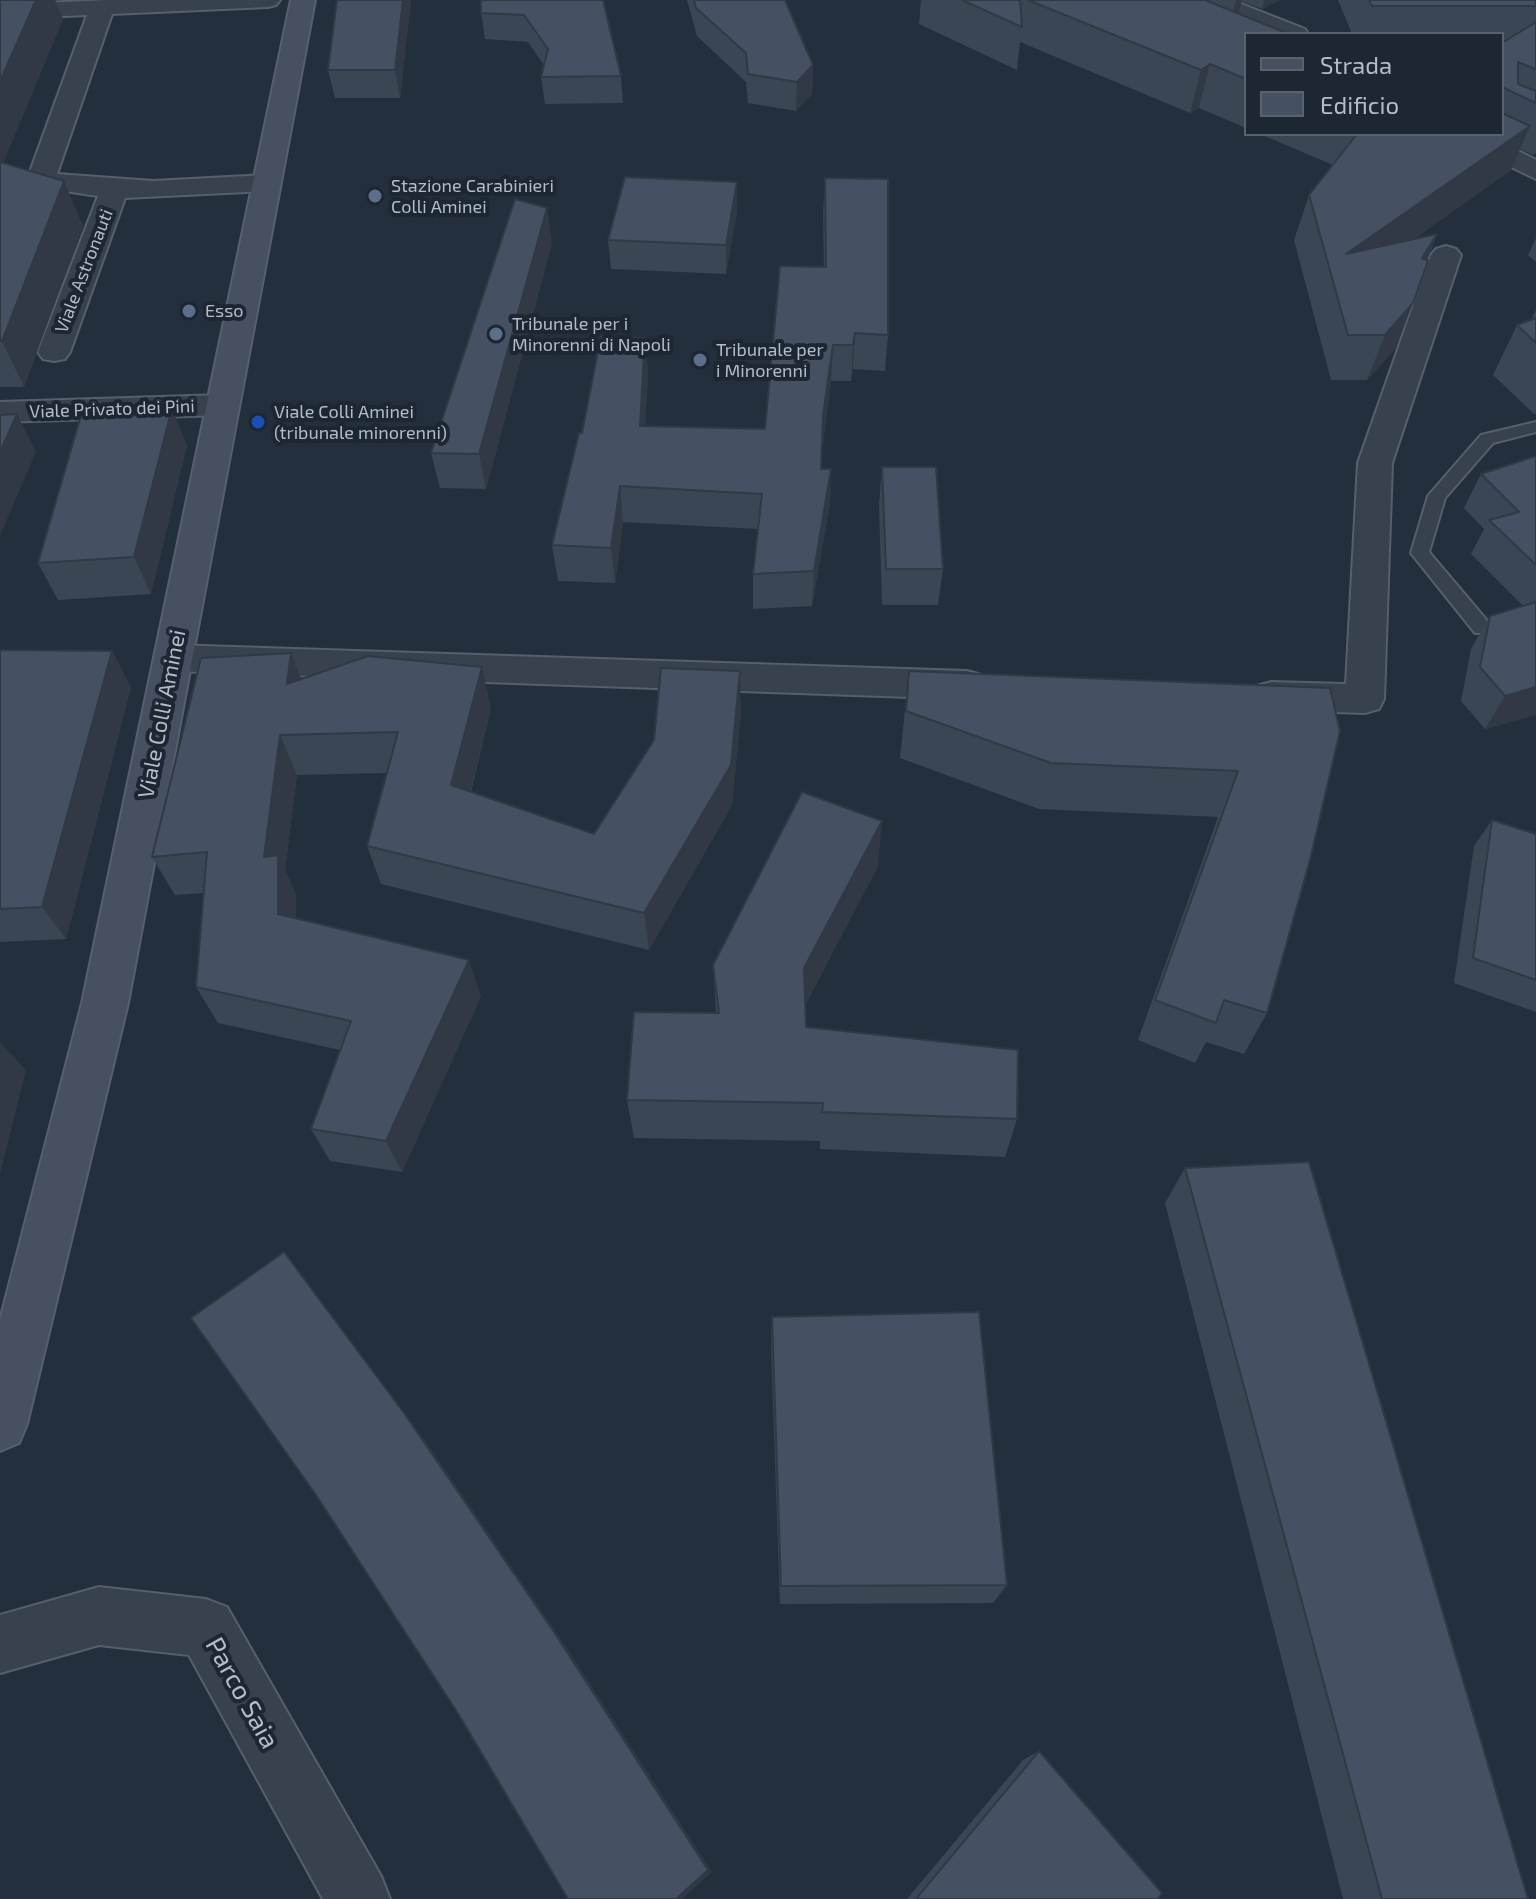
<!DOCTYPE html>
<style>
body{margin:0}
#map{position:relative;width:1536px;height:1899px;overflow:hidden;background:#242f3e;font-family:"Exo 2",sans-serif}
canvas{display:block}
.legend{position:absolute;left:1244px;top:32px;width:260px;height:104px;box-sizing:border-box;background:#1d2633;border:2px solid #59626f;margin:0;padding:10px 14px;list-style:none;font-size:24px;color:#b4bcc9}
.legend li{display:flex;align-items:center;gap:16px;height:40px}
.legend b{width:40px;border:2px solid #59626f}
</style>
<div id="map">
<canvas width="1536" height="1899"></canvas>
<ul class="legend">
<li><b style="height:10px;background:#465061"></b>Strada</li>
<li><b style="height:22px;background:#455162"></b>Edificio</li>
</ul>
</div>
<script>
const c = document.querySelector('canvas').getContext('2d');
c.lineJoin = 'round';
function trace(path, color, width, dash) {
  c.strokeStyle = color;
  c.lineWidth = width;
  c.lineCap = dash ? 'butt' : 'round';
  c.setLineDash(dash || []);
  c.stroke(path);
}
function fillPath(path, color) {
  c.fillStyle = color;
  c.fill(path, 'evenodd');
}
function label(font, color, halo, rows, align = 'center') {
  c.font = font + ' "Exo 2",sans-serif';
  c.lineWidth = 8;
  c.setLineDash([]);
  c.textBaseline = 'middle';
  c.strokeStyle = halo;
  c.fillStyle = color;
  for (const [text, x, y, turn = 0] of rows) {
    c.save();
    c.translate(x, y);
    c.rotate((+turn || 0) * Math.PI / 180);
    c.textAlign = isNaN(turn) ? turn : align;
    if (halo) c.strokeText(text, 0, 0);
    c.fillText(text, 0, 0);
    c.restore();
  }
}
const service = new Path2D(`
 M1536 422V432L1493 443 1445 498 1429 552 1489 623 1491 628 1489 633H1475L1411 553 1428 496 1481 435Z`);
const minor = new Path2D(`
 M107 0H280L276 5 268 7 112 14 57 174 153 181 266 175 276 177 280 183 276 189 266 191 125 198 70 352 65 359 54 361 43 359 38 352 98 196 31 186 27 180 87 15 0 19V5Z
 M1198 0H1231L1305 29 1308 34H1274L1202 5Z
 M1451 134H1485L1536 160V179L1455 140Z
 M1446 246 1456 249 1461 255 1392 463 1384 699 1379 709 1365 713 1271 710 1257 706 1252 696 1257 686 1271 682 1346 684 1358 463 1431 255 1436 249Z
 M223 395 234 398 239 405 234 412 223 415 0 422V402Z
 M173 645 967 671 981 675 986 685 981 695 967 699 173 671 160 668 154 658 160 648Z
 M99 1587 206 1599 227 1607 381 1876 390 1899H323L189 1655 99 1645 0 1673V1615Z`);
const secondary = new Path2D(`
 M291 0H315L128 1003 27 1424 19 1443 0 1451V1320L82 1003Z`);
trace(service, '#565f6c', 4);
trace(minor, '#565f6c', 4);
trace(secondary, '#565f6c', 4);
fillPath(service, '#38414e');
fillPath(minor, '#38414e');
fillPath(secondary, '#465061');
fillPath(new Path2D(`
 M0 0H55L63 19 3 163 83 226 24 387H0Z
 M337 0H411L400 98H335L328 70Z
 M603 0 621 76 623 103 545 104 541 77 544 65 528 42 485 39 481 13Z
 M687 0H785L813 65 812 94 796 111 748 103 746 82 697 36Z
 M921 0H1280L1262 9 1241 1 1238 14 1246 34V128L1199 108 1190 113 1020 42 1017 70 919 24Z
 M1338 0H1536V153L1533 155 1520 149 1511 170 1414 239 1437 234 1395 349 1367 380H1331L1294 240 1309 195 1333 165 1260 134H1502V34H1352Z
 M825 178 888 335 885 371 853 369 851 381H831L822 451 821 469H831L830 504 812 606 753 609V574L758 529 623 522 615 583 558 581 552 545 582 433 645 338 648 374 645 426 765 429 824 267 823 214Z
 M737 211 726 274 611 269 608 240Z
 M1536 238V262L1528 255Z
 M552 243 486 489 440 488 431 453Z
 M1536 310V414H1534L1493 375 1517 325 1531 320Z
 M187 445 151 594 58 600 38 563Z
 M1536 456V715L1485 729 1461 701 1471 649 1490 616 1523 606 1471 554 1484 529 1464 508 1481 474Z
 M882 467 943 569 938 605H882L879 504Z
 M0 650 131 687 66 939 0 942Z
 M909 671 1330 688 1267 1013 1244 1054 1206 1042 1195 1063 1138 1040 1218 817 1039 809 900 758Z
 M301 679 491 708 471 792 594 834 741 712 732 805 649 950 381 884 367 846 387 773 297 775 285 870 296 894V918L481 996 402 1172 330 1161 311 1129 340 1050 218 1023 196 987 204 893 175 895 152 857Z
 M1492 820 1536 834V1012L1454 983 1474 846Z
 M878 866 805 1005 806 1027 1017 1119 1005 1157 820 1149V1141L634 1138 627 1100 716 1013 713 965Z
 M1185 1168 1528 1899H1343L1165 1203Z
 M772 1317 1007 1585 993 1603 780 1604 771 1347Z
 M1039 1751 1158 1899H907L1023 1760Z`), '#3b4654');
fillPath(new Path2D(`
 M36 0H55L63 19 0 170V81Z
 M403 0H411L400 98 395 70Z
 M1236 0H1242L1236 22 1230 25Z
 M1264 0H1280L1262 9Z
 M1210 64 1199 108 1190 113 1201 70Z
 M813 65 812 94 796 111 797 82Z
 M1530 126 1511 170 1337 294 1346 254Z
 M64 181 83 226 24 387 2 341Z
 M737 182V211L726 274V245Z
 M547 208 552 243 486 489 479 454Z
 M1437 234 1419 279 1422 258Z
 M1413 303 1395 349 1367 380 1385 335Z
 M855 333 853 369 851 381 853 345Z
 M645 338 648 374 644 462 640 426Z
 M833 345 831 381 822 451 823 415Z
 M172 408 187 445 151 594 134 557Z
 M17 414 36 452 0 536V452Z
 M831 469 830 504 812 606 814 571Z
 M620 486 623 522 615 583 611 548Z
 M112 651 131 687 66 939 42 907Z
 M291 653 307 694 287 684Z
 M482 667 491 708 462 825 451 785Z
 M740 671 741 712 732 805 649 950 644 913Z
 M1536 687V715L1485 729 1505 696Z
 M280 735 297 775 285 870 296 894V951L278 914 264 857Z
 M882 821 878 866 802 1010 804 968Z
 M469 960 481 996 402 1172 386 1141Z
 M0 1042 26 1070 0 1174Z
 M284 1252 424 1439 567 1648 712 1872 682 1899H676Z`), '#303945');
const building = new Path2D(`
 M0 0H36L0 81Z
 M337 0H403L395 70H328Z
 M481 0H603L621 76 541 77 548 49 524 15 481 13Z
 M694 0H785L813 65 797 82 748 74 746 53 696 8Z
 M962 0H1020L1022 27Z
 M1028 0H1205L1289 34H1246V79L1210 64 1201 70Z
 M1369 0H1536V6H1372Z
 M1536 22V69L1518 62V84L1536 91V103L1502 87V43Z
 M1502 113 1530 126 1346 254 1437 234 1422 258 1428 261 1413 303 1385 335H1348L1309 195 1357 134H1502Z
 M0 162 64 181 2 341H0Z
 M625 177 737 182 726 245 608 240Z
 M825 178 888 179V335L855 333 853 345H833L823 415 821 469H831L814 571 753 574 762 494 620 486 611 548 552 545 579 433H582L601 336 645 338 640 426 765 429 780 266 826 267Z
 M515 199 547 208 479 454 431 453Z
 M1536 318V343L1517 325Z
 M172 408 134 557 38 563 82 412Z
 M17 414 0 452V415Z
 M1536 456V565L1489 520 1519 512 1481 474Z
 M882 467H936L943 569H886Z
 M1536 602V687L1505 696 1480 667 1490 616Z
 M0 650 112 651 42 907 0 909Z
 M291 653 287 684 368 656 482 667 451 785 594 834 654 740 661 668 740 671 731 765 644 913 367 846 398 732 280 735 264 857 278 855V914L469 960 386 1141 311 1129 351 1021 196 987 207 852 152 857 201 658Z
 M909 671 1330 688 1340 731 1310 860 1267 1013 1224 1000 1216 1023 1155 1000 1238 771 1051 763 906 711Z
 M802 792 882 821 804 968 806 1027 1018 1050 1017 1119 822 1112 823 1103 627 1100 634 1012 719 1013 713 965Z
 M1492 820 1536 834V980L1473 958Z
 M1309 1162 1528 1899H1382L1185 1168Z
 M284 1252 404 1413 554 1632 708 1870 676 1899H568L459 1715 316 1495 191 1318Z
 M979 1312 1007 1585 781 1586 772 1317Z
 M1039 1751 1162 1893 1158 1899H916Z`);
fillPath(building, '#455162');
trace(building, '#303945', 2);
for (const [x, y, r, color] of [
 [375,196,8,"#5c6f8a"],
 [189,311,8,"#5c6f8a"],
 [496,334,8,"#5c6f8a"],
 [700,360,8,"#5c6f8a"],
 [258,422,8,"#1a4fb4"]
]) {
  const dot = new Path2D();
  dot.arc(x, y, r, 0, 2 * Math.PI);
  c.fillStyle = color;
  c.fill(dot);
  trace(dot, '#1d2633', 3);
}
label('18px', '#b4bcc9', '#1d2633', [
 ["Stazione Carabinieri",391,186],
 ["Colli Aminei",391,207],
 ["Esso",205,311],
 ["Tribunale per i",512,324],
 ["Minorenni di Napoli",512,345],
 ["Tribunale per",716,350],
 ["i Minorenni",716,371],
 ["Viale Colli Aminei",274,412],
 ["(tribunale minorenni)",274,433]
], 'left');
label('18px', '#b4bcc9', '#1d2633', [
 ["Viale Astronauti",84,271,-69],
 ["Viale Privato dei Pini",112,409,-2]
]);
label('22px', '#b4bcc9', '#1d2633', [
 ["Viale Colli Aminei",162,714,-79]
]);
label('26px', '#b4bcc9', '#1d2633', [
 ["Parco Saia",242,1693,61]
]);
</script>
